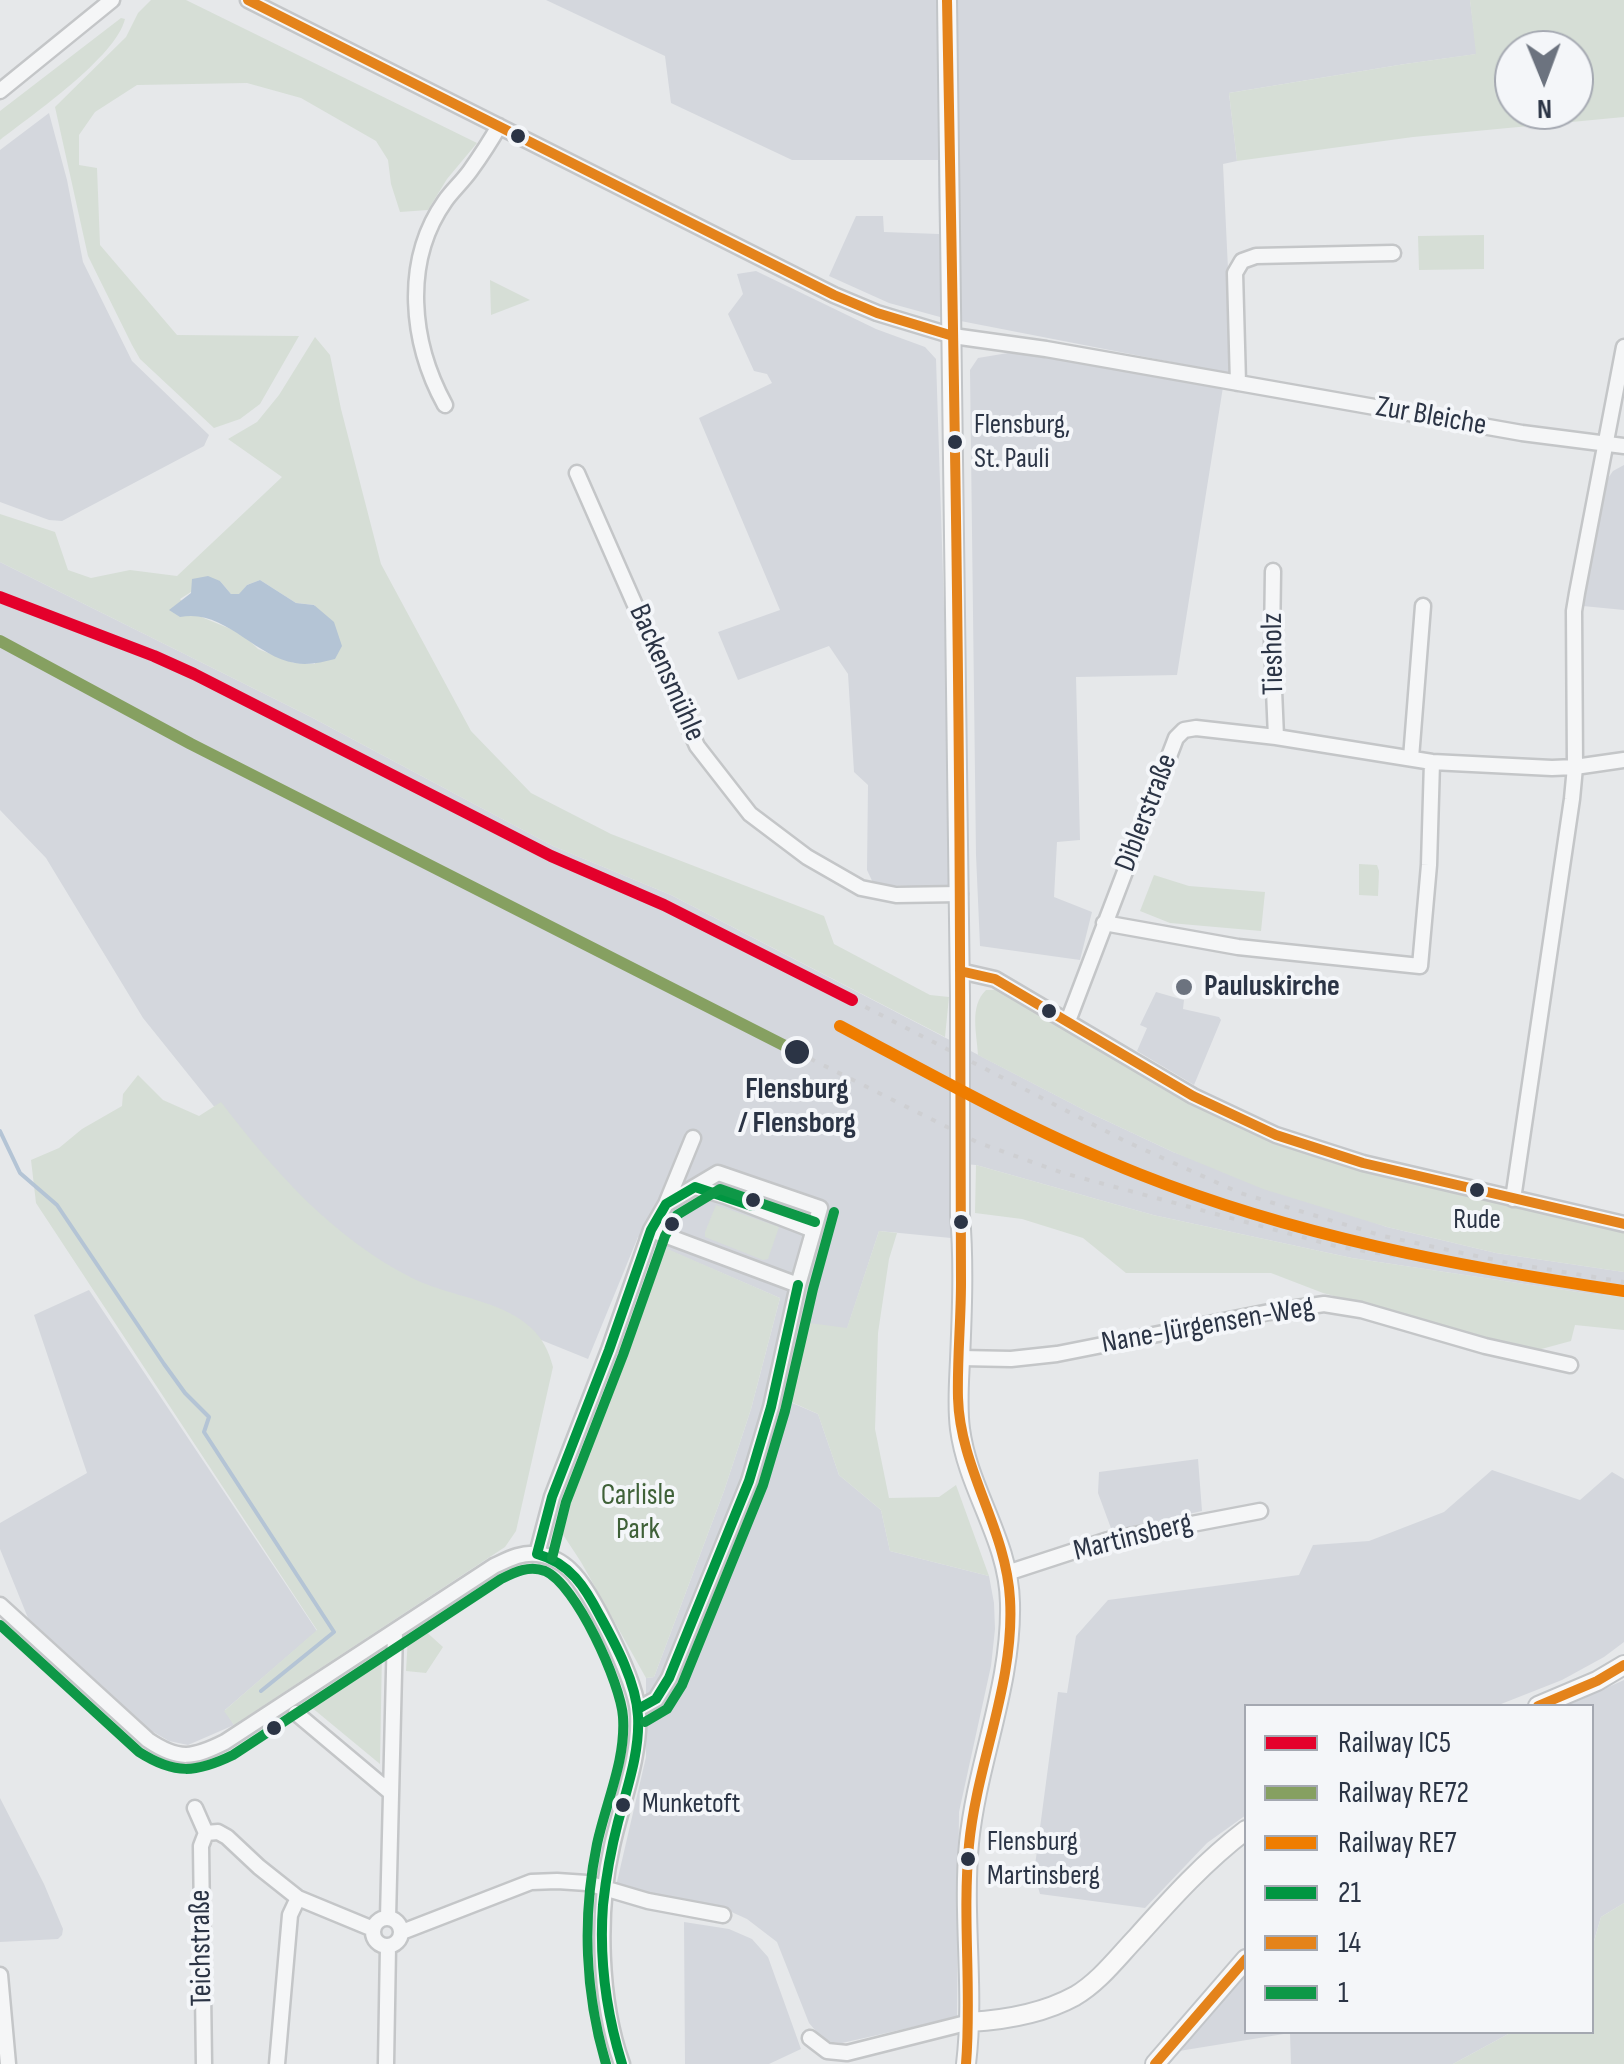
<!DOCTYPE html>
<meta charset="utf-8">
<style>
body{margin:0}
#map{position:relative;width:1624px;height:2064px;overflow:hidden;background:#e6e8ea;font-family:"Sofia Sans Condensed",sans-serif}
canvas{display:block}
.legend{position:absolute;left:1244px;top:1704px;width:350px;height:330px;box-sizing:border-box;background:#f4f6f9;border:2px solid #a4a8b1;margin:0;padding:12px 18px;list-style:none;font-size:30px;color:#2b3445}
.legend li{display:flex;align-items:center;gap:20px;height:50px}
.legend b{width:50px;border:2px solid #a4a8b1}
.north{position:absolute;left:1494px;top:30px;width:100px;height:100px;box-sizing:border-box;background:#f4f6f9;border:2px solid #a4a8b1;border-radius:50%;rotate:179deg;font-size:28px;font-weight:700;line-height:40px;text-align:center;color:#2b3445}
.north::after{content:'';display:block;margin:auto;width:35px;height:45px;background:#6c737f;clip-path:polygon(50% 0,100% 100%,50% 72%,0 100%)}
</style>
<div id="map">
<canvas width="1624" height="2064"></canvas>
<ul class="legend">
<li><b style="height:12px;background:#e4002b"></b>Railway IC5</li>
<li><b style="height:12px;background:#86a061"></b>Railway RE72</li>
<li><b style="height:12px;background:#ef7d00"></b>Railway RE7</li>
<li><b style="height:12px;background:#009641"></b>21</li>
<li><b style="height:12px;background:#e4831b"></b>14</li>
<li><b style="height:12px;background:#0e9847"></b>1</li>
</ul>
<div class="north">N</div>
</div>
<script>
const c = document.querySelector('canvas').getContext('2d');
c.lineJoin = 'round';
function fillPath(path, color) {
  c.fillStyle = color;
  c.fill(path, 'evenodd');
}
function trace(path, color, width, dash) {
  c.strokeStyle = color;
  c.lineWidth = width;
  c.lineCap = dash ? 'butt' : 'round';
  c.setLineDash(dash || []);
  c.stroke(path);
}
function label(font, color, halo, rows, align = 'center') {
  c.font = font + ' "Sofia Sans Condensed",sans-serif';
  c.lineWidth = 8;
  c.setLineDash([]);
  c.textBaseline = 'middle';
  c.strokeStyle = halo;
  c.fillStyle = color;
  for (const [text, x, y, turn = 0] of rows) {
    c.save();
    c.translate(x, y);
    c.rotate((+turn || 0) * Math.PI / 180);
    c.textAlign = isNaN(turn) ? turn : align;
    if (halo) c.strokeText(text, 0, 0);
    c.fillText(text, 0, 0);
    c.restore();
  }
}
fillPath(new Path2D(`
 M546 0H1470L1477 54 1405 64 1229 93 1237 161 1223 164 1233 374 940 317 889 303 829 276 856 216H883L884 232 939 234 938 160H792L671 103 665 56Z
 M49 113 67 180 83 262 132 361 209 435 204 446 62 521 49 520 0 502V150Z
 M756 271 876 329 925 347 936 359 953 887 874 885 867 870 868 785 854 772 848 674 829 646 738 680 718 632 780 610 699 418 772 383 767 374 754 371 728 314 743 294 737 274Z
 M1014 352 1223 387 1177 675 1076 677 1080 840 1057 842 1054 897 1092 912 1080 960 980 946 976 855 970 370 978 358Z
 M1624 465V610L1583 606 1604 484 1613 471Z
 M0 562 311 717 553 846 671 895 1090 1113 1173 1152 1387 1227 1496 1253 1624 1272V1297L1591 1294 1352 1258 1153 1215 976 1165 951 1163V1238L879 1231 847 1329 809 1324 790 1402 818 1414 839 1475 881 1510 890 1551 989 1576 994 1603 995 1629 991 1666 959 1812 957 2017 842 2043 831 2042 821 2037 809 2023 777 1942 747 1919 725 1909 616 1886 646 1757V1678L654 1677 724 1491 751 1409 780 1298 638 1237 588 1359 398 1282 261 1165 143 1018 46 858 0 810Z
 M1156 992 1184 1000 1183 1009 1219 1017 1221 1020 1194 1085 1137 1051 1147 1028 1140 1025Z
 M89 1290 317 1631 225 1710 234 1725 188 1745 169 1741 143 1726 28 1618 0 1549V1523L87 1473 34 1315Z
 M1198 1459 1202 1511 1112 1531 1098 1493 1099 1472Z
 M1492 1470 1580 1500 1612 1472 1624 1479V1642L1604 1657 1562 1680 1496 1706H1246V1815L1207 1843 1145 1908 1040 1894 1034 1873 1058 1692 1067 1693 1076 1636 1108 1600 1299 1575 1313 1545 1369 1541 1444 1512Z
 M1624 1680V1903L1601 1917 1592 1948V1706H1566Z
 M0 1798 44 1884 63 1929 62 1935 58 1939 0 1942Z
 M684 1922 729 1929 752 1939 768 1957 801 2049 769 2064H685Z
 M1246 1971V2032H1512L1453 2064H1291L1290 2033 1179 2051Z`), '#d4d7dd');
fillPath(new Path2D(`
 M151 0H186L477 143 447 179 428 210 400 212 391 184 388 160 376 141 301 98 247 83 137 85 95 112 79 135V165L97 168 100 245 177 335 299 336 260 404 240 419 214 428 140 359 132 345 88 256 55 107 126 37 138 13Z
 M1470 0H1624V117L1413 137 1237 161 1229 93 1405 64 1476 54ZM1514 50H1574V110H1514Z
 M121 18 125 19C116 57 32 115 0 140V111Z
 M1484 235V269L1419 270 1418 236Z
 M490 280 530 300 491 315Z
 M315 337 330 355 341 409 381 564 471 731 531 793 611 834 824 916 834 944 930 995 949 997 945 1037 671 895 553 846 311 717 0 562V514L55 532 68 570 91 578 130 570 177 576 282 477 228 439 257 422 279 395ZM260 580 296 603 315 605V664L294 663 258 649 243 634 194 614 180 599 191 592 220 581 231 594H240L247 585Z
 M1359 864 1377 865 1379 871 1378 896 1359 895Z
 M1154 875 1189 886 1265 892 1261 931 1170 923 1140 911Z
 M986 990H995L1011 995 1177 1097 1255 1134 1343 1164 1624 1232V1272L1496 1253 1387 1227 1263 1189 1173 1152 1090 1113 978 1055C977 1034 969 1006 986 990Z
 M138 1075 163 1100 199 1116 221 1102C273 1170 334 1239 412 1278 462 1303 538 1300 553 1367L516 1531 505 1547 234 1725 224 1711 317 1630 36 1203 31 1160 59 1148 82 1129 122 1106 123 1094Z
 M976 1165 1153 1215 1352 1258 1591 1294 1624 1297V1330L1575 1325 1571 1341 1534 1351 1323 1293 1271 1273H1126L1083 1238 1022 1219 975 1213Z
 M716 1205 779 1227 768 1259 763 1260 705 1237V1232Z
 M879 1231 897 1233 889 1259 878 1333 875 1429 889 1498 939 1497 956 1485 989 1576 890 1551 881 1510 839 1475 818 1414 789 1401 809 1323 847 1328Z
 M663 1247 780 1298 751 1409 724 1491 654 1677 646 1678 581 1562 556 1524Z
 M422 1628 443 1647 426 1673 406 1671 408 1637Z
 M382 1651 380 1764 305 1702Z
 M1624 1903V2064H1453L1512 2032H1592V1948L1601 1917Z`), '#d6ded6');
fillPath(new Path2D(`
 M208 576 220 581 231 594H239L247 585 260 580 296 603 314 605 334 622 342 646 335 659C322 662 308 666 295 663 254 656 224 608 180 617L169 610 191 593 192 579Z`), '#b4c4d5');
trace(new Path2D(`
 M0 1131 20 1173 57 1205 164 1364 185 1393 209 1417 204 1432 334 1632 261 1691`), '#b4c4d5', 4);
const minor = new Path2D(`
 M248 0 834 295 877 313 953 336 1046 349 1522 433 1624 446
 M0 91 112 0
 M1238 383 1235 273 1242 261 1256 256 1393 253
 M445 405C411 343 402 262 445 201 452 191 462 182 470 171 480 157 490 142 499 126
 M577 473 697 746 750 814 807 857 861 888 896 895 960 894
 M1273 571 1272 643 1276 737
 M1411 758 1423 606
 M1104 923 1238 947 1420 966 1429 865 1432 762
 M960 971 995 979 1193 1096 1276 1135 1363 1163 1624 1224
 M1068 1021 1176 738 1184 730 1196 728 1276 737 1432 762 1552 768 1575 767 1624 760
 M695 1187 725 1196 813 1230
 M1513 1199 1572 799 1575 767 1574 611 1577 593 1624 347
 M651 1230 798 1285
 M961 1358 1011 1359 1057 1354 1269 1312 1324 1304 1361 1310 1485 1346 1570 1365
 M537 1554 552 1497 609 1350 651 1230 666 1204 693 1138
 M1007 1573 1108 1540 1260 1511
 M0 1605 148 1740C179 1761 193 1758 225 1742L494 1566C507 1560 521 1552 537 1554 549 1555 562 1562 570 1570 592 1590 637 1684 638 1713 641 1755 621 1805 612 1846 597 1912 599 2000 622 2064
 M638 1709 656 1699 669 1678 749 1481 771 1407 798 1285 820 1208 718 1173 666 1204
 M296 1713 390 1792
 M195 1808 206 1833
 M206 1833 218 1832 227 1837 259 1867 298 1898 373 1929
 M373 1932a14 14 0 1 1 28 0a14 14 0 1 1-28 0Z
 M388 1918 395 1631
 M402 1932 531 1882 557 1881 587 1883 648 1901 723 1915
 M0 1975 8 2064
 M810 2038 827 2051 847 2053 970 2022
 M204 2064 201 1846 206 1833
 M277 2064 290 1915 298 1898
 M386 2064 388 1947`);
const major = new Path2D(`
 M947 0 960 996
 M960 1215C964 1262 962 1313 960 1360 959 1383 957 1406 960 1429 968 1490 1009 1540 1010 1603 1012 1685 977 1762 969 1843 962 1916 975 1991 966 2064
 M1538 1706 1597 1681 1624 1665
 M970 2022C1004 2020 1044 2013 1075 1996 1099 1982 1117 1958 1136 1938 1171 1899 1204 1862 1246 1830
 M1155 2064 1246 1959`);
trace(minor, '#c4c6c8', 19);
trace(major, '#c2c5c8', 22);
trace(minor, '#f5f6f7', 14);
trace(major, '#f8f8f8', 18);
trace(new Path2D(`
 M852 1000 1125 1141 1240 1193 1383 1236 1509 1263 1624 1282
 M797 1052 979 1143 1063 1173 1339 1247 1459 1266`), '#cecfd2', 4, [5, 10]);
const majorBridge = new Path2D(`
 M960 1215V996`);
trace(majorBridge, '#c2c5c8', 22, []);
trace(majorBridge, '#f8f8f8', 18);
trace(new Path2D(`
 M537 1554C570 1563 585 1587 600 1616 616 1645 636 1682 638 1716 640 1752 627 1788 618 1822 611 1849 606 1877 603 1905 599 1959 606 2012 622 2064
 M537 1554 552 1497 609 1350 651 1230 666 1204 695 1187 752 1206
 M638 1709 656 1699 669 1678 749 1481 771 1407 798 1285`), '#009641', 10);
trace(new Path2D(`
 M248 0 834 295 877 313 953 336
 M947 0C953 316 959 633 960 949 961 1061 961 1172 961 1283 961 1321 957 1360 958 1398 960 1469 1006 1528 1010 1599 1015 1683 977 1762 969 1845 962 1918 972 1991 966 2064
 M960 971 995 979 1193 1096 1276 1135 1363 1163 1624 1224
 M1538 1706 1597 1681 1624 1665
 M1155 2064 1246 1959`), '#e4831b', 10);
trace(new Path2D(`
 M552 1558 566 1502 623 1355 665 1236 677 1215 720 1189 815 1222
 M0 1625 139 1752C175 1775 196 1773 233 1755L501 1579C515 1572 529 1565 545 1571 576 1584 621 1684 623 1717 626 1760 606 1802 597 1844 582 1917 585 1993 606 2064
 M645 1722 667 1709 682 1685 763 1485 785 1411 813 1289 834 1212`), '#0e9847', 10);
trace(new Path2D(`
 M0 597 154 656 194 674 551 856 664 905 852 1000`), '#e4002b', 12);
trace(new Path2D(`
 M0 641 191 744 797 1052`), '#86a061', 12);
trace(new Path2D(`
 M840 1026C938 1078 1035 1133 1139 1174 1295 1236 1459 1267 1624 1291`), '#ef7d00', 12);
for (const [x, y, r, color] of [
 [518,136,9,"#2b3445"],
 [955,442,9,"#2b3445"],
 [1184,987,10,"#6c737f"],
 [1049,1011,9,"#2b3445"],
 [797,1052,14,"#2b3445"],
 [1477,1190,9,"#2b3445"],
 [753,1200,9,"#2b3445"],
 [961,1222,9,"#2b3445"],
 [672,1224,9,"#2b3445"],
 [274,1728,9,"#2b3445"],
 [623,1805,9,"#2b3445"],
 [968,1859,9,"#2b3445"]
]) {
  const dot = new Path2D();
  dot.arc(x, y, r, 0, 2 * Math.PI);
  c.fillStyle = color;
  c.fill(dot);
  trace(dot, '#f4f6f9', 4);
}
label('28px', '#2b3445', '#f4f6f9', [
 ["Flensburg,",974,426],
 ["St. Pauli",974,460],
 ["Rude",1477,1221,"center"],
 ["Munketoft",642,1805],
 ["Flensburg",987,1843],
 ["Martinsberg",987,1877]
], 'left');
label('30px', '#2b3445', '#f4f6f9', [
 ["Zur Bleiche",1431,417,10],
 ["Tiesholz",1274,654,-91],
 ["Backensmühle",666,673,66],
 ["Diblerstraße",1147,813,-69],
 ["Nane-Jürgensen-Weg",1208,1326,-10],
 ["Martinsberg",1133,1538,-14],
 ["Teichstraße",202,1948,-91]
]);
label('bold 30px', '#2b3445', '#f4f6f9', [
 ["Pauluskirche",1204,987]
], 'left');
label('bold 30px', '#2b3445', '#f4f6f9', [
 ["Flensburg",797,1090],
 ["/ Flensborg",797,1124]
]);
label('30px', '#3f6138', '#f4f6f9', [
 ["Carlisle",638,1496],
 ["Park",638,1530]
]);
</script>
